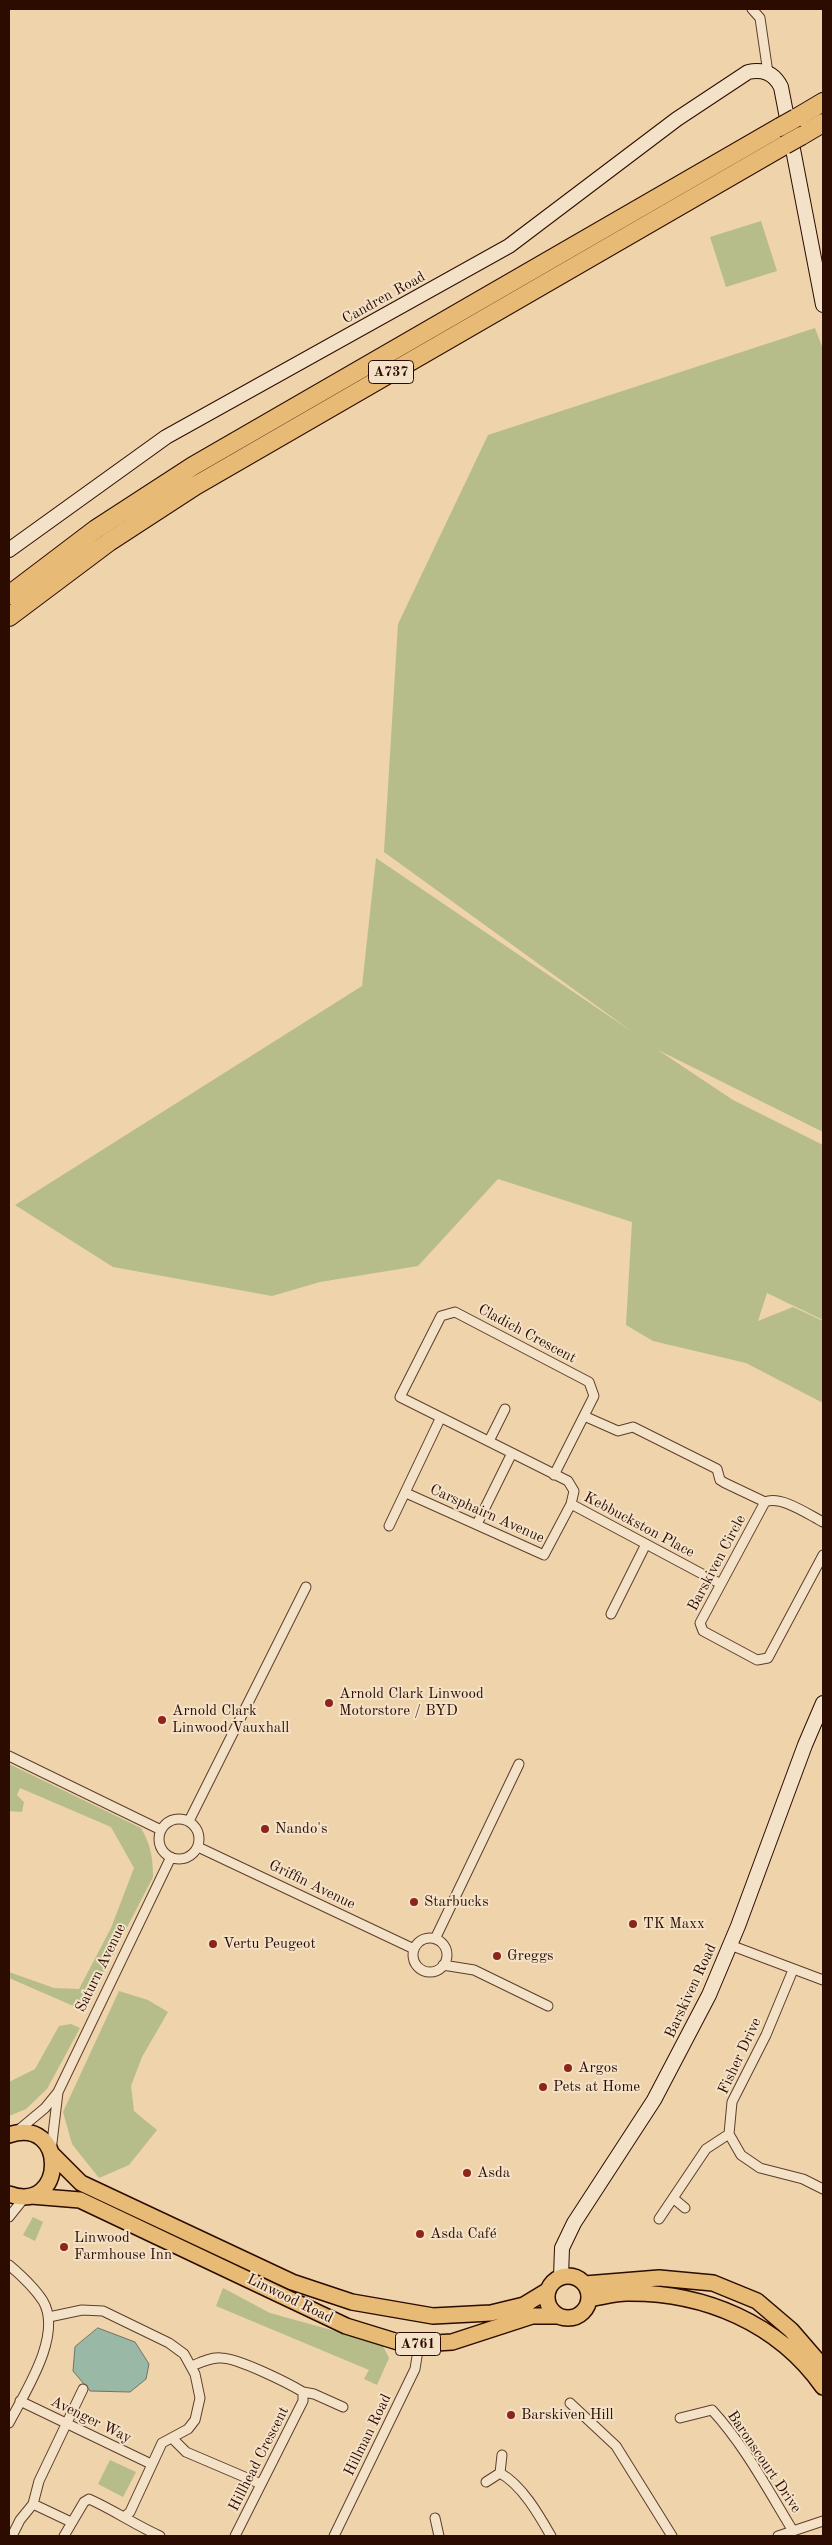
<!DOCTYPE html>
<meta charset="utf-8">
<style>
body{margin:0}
#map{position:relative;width:832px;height:2545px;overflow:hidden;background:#eed3ab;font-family:"Old Standard TT",serif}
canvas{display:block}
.frame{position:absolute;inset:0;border:10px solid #2c0c00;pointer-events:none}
</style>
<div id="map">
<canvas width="832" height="2545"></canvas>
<div class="frame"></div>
</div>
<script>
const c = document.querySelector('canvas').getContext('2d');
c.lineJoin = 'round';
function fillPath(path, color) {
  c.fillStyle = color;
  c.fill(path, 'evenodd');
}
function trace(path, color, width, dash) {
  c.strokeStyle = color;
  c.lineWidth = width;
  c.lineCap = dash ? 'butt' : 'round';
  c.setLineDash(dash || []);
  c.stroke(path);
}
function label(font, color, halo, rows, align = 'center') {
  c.font = font + ' "Old Standard TT",serif';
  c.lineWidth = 4;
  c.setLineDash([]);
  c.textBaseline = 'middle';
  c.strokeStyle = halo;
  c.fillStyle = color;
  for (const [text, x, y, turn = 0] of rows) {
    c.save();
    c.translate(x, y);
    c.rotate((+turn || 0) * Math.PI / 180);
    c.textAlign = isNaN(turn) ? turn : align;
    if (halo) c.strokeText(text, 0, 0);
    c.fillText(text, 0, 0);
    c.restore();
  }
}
fillPath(new Path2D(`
 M761 221 777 271 726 287 710 237Z
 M815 328 823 349V1132L658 1050 733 1100 823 1145V1320L767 1293 758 1321 793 1307 823 1321V1403L746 1363 653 1341 626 1325 632 1222 498 1179 418 1266 320 1282 272 1296 113 1267 15 1205 362 986 376 858 634 1033 384 852 398 624 488 435Z
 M9 1764 141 1828C151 1845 153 1858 153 1877L86 2007 78 2008 9 1978V1972L54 1988 79 1989 111 1928 134 1868 111 1827 20 1788 17 1795 24 1802 22 1812 9 1811Z
 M119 1991 148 2000 168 2012 142 2057 131 2086 134 2111 157 2130 129 2165 99 2178 72 2144 63 2112Z
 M71 2024 80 2028 47 2089 26 2109 9 2116V2082L35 2069 59 2026Z
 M33 2217 43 2222 35 2241 23 2235Z
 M223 2288 270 2313 382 2344 389 2358 377 2385 364 2379 369 2370 216 2306Z
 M110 2460 136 2472 123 2497 98 2484Z`), '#b6bd8b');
const water = new Path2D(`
 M98 2328 135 2342 149 2364 146 2379 130 2392 90 2391 73 2371 75 2347Z`);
fillPath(water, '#9ab8a6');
trace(water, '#6e7364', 1);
const street = new Path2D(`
 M752 9 760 18 768 73
 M584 1416 618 1431 633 1427 717 1469 720 1480 725 1483 765 1502
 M489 1441 505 1409
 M406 1493 544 1555 571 1504 574 1491 568 1481 400 1397 441 1316 455 1312 589 1382 594 1396 554 1475
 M571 1504 721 1584
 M823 1522C809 1515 781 1495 765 1502L700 1623 703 1631 757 1660 768 1658 823 1555
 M477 1524 512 1453
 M389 1526 440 1419
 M611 1614 646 1544
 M9 1756 161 1830
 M159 1839a20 20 0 1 1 40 0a20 20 0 1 1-40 0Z
 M189 1821 306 1587
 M198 1847 414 1949
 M413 1955a17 17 0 1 1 34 0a17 17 0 1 1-34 0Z
 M435 1939 519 1764
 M730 1945 823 1980
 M443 1965 474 1970 548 2006
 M793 1970 766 2035 732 2102 729 2134 741 2155 760 2168 803 2179 823 2189
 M15 2133 45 2108 58 2092 171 1857
 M51 2151 58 2092
 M673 2198 685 2208
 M9 2217 25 2197
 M659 2219 706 2149 729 2134
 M9 2265C22 2276 34 2287 43 2301 63 2335 25 2392 9 2423
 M49 2317 82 2310 103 2311 169 2343 184 2354 195 2374 200 2398 195 2420 188 2429 162 2443 130 2512 124 2517
 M192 2366C201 2362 211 2357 221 2358 238 2358 288 2383 303 2392L314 2394 343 2407
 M20 2401 151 2464
 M570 2403 616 2446 672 2536
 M680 2418 712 2410C745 2446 768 2490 793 2531
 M172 2438 186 2452 261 2484
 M500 2473C522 2485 539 2515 551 2536
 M486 2482 500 2473 502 2455
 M33 2504 71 2522
 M435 2518 439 2536
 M12 2536 20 2520 33 2504 39 2481 83 2389
 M64 2536 84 2502 89 2499C114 2510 135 2525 160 2536
 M235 2536 303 2401V2392
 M334 2536 415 2369 419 2344
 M778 2536 823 2521`);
const secondary = new Path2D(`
 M9 550 166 437 509 246 677 119 748 72C763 69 774 73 781 87L823 305
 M561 2277 562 2248 574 2223 654 2100 709 1995 738 1926 805 1745 823 1703`);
const primary = new Path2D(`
 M9 2135C68 2115 66 2215 9 2194
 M52 2154 81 2183 292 2282 352 2302 433 2316 491 2313 524 2305 547 2291
 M31 2196 80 2200 346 2326 398 2342 419 2344 452 2342 532 2316H558
 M547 2297a21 21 0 1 1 42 0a21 21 0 1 1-42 0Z
 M585 2284 659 2278 713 2283 757 2301 791 2330 823 2367
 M589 2299C602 2297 615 2293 627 2293 704 2292 778 2323 823 2387`);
const highway = new Path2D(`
 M796 118 823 102
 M801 136 823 123
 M9 595 96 529 193 466 780 127
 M9 617 109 542 195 486 785 145`);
trace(street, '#5c3e2b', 11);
trace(secondary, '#2c0c00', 16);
trace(primary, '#2c0c00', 18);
trace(highway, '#2c0c00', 20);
trace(street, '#f4e2c8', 9);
trace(secondary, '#f4e2c8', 14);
trace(primary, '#e7ba76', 15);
trace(highway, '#e7ba76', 18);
const highwayBridge = new Path2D(`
 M780 127 796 118
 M785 145 801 136`);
trace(highwayBridge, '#2c0c00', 20, []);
trace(highwayBridge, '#e7ba76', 18);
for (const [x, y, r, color] of [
 [329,1703,5,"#8f2418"],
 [162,1720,5,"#8f2418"],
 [265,1829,5,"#8f2418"],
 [414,1902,5,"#8f2418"],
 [633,1924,5,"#8f2418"],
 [213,1944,5,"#8f2418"],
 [497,1956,5,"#8f2418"],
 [568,2068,5,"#8f2418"],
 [543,2087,5,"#8f2418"],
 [467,2173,5,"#8f2418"],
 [420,2234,5,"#8f2418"],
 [64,2247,5,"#8f2418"],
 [511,2415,5,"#8f2418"]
]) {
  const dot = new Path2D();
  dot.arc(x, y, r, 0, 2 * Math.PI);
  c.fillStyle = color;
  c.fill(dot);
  trace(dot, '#f4e2c8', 2);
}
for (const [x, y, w] of [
 [391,372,45],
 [418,2344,45]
]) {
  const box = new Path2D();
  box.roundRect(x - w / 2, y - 11.5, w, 23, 4);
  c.fillStyle = '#f4e2c8';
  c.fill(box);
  trace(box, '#2c0c00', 1);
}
label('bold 14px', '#2c0c00', null, [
 ["A737",391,372],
 ["A761",418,2344]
]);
label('15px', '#2c0c00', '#f4e2c8', [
 ["Candren Road",384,298,-29],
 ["Cladich Crescent",527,1334,28],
 ["Carsphairn Avenue",487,1514,24],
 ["Kebbuckston Place",639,1525,28],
 ["Barskiven Circle",717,1563,-62],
 ["Griffin Avenue",312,1885,26],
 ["Saturn Avenue",101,1968,-64],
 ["Barskiven Road",691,1991,-65],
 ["Fisher Drive",740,2056,-65],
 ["Linwood Road",290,2299,26],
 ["Avenger Way",91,2420,26],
 ["Hillman Road",368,2435,-64],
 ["Hillhead Crescent",259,2459,-63],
 ["Baronscourt Drive",764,2462,56]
]);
label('15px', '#2c0c00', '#f4e2c8', [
 ["Arnold Clark Linwood",339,1694],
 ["Motorstore / BYD",339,1711],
 ["Arnold Clark",172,1711],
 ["Linwood Vauxhall",172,1728],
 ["Nando's",275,1829],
 ["Starbucks",424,1902],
 ["TK Maxx",643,1924],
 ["Vertu Peugeot",223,1944],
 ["Greggs",507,1956],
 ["Argos",578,2068],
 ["Pets at Home",553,2087],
 ["Asda",477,2173],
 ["Asda Café",430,2234],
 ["Linwood",74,2238],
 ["Farmhouse Inn",74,2255],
 ["Barskiven Hill",521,2415]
], 'left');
</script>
